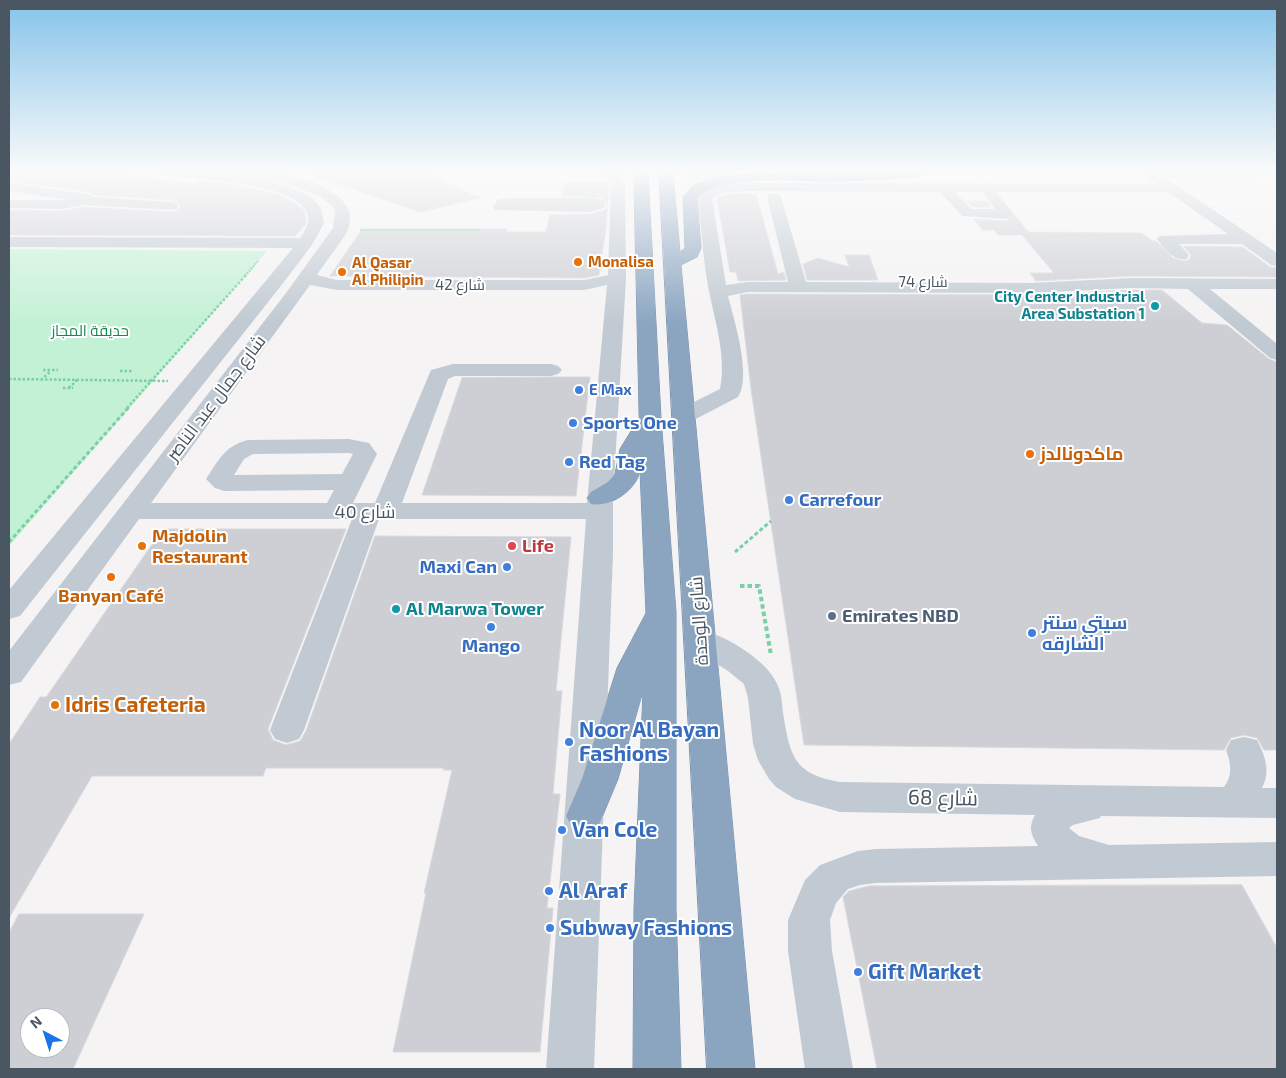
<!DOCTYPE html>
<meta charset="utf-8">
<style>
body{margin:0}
#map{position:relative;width:1286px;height:1078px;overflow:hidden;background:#f5f3f3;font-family:"Exo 2",sans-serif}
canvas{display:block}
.frame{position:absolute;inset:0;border:10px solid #4a5661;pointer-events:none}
.north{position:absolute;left:20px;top:1008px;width:50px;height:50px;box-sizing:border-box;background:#fff;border:1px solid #b7bbc0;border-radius:50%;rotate:320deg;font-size:14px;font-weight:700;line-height:20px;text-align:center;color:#4a5661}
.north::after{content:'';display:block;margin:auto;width:18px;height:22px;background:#1a73e8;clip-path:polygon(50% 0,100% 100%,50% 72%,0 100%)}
</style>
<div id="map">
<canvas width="1286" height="1078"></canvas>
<div class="frame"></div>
<div class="north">N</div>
</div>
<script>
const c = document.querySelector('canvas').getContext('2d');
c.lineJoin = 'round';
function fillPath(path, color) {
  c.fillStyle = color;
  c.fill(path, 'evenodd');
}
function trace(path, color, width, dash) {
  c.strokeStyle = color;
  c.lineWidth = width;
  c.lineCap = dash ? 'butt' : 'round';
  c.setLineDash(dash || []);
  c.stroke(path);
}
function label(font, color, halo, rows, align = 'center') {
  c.font = font + ' "Exo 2",Cairo,sans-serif';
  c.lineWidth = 4;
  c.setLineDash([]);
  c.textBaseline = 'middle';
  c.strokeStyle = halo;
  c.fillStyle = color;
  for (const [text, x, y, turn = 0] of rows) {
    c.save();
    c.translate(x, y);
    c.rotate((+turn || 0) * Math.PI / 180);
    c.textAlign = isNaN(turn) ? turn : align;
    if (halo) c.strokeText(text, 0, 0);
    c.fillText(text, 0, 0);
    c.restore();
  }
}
fillPath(new Path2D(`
 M686 172 748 175 689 191Z
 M9 249 267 251 9 546Z`), '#c3f1d5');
const building = new Path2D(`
 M9 172H120L121 175 196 184V180L241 186 280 195 294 202 304 210 306 220 305 225 295 236 9 235V210L62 211 83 207 171 212 176 211 180 207 178 202 171 200 94 195 87 192 9 181Z
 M315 172H423L480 198 420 212 314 176Z
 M565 182H607L609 184 606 228 599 275 584 278 330 276 362 229H507L506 232H546L550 215 591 214 605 210 608 206 603 198 562 196Z
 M728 194H756L778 274 784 272 786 280 738 281 736 272H730L717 198Z
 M966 201H987L991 207H972Z
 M1015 215 1028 232 1142 233 1152 241H1156L1173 258 1182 261 1189 260 1191 255 1183 246 1243 247 1270 267 1277 268V277L1132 276 1036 281 1030 273H1054L1022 235H998L994 230H982L974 219 1006 221Z
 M845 255H869L878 280H807L803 264 818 258 849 267Z
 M1132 290H1162L1202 323 1227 325 1269 359 1277 362V750H1264L1257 738 1244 735 1231 738 1224 750 804 745 751 389 740 295 748 294 1031 295Z
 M553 377H590L576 496 422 495 462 378Z
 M163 529H346L268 729 273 740 286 745 300 741 306 731 375 536 571 537 556 691H562L553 794H560L547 908H553L540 1052H393L426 893H424L452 770H443L444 768H266L263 776H92L9 918V744L40 697H46Z
 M1242 885 1277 948V1069H877L843 897 849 891 869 886Z
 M19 914H144L73 1069H9V933ZM30 1018H60V1048H30Z`);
fillPath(building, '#cdcfd5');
trace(building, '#d7d9de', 1);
const highway = new Path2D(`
 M634 172H648L661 418 676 612V909L681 1069H633L634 909 643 691 618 779 598 827 585 831 572 827 566 816 582 779 617 668 646 613 640 470C637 490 610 508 591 504L587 498 591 492 608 482 615 474 620 449 639 418Z
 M659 172H673L680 252 685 248 683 197 694 185 710 180 734 175 777 173 925 172C919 179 905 177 896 178 875 180 853 181 831 181 795 182 726 172 697 198L701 248 697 257 681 265 755 1069H707Z`);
trace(highway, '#7690ad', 1);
trace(new Path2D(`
 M360 230H480
 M245 276 259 260`), '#7ad0a6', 2, [2, 1]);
trace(new Path2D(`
 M43 370H58
 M120 371H132
 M9 379 168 381
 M41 380 51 371
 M63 388H73
 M69 388 77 380
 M127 408 246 275`), '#7ad0a6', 2.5, [2.5, 2]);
trace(new Path2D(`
 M9 542 129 407
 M735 552 771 521`), '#7ad0a6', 3, [4, 2.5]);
trace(new Path2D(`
 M740 586H759L771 655`), '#7ad0a6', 4, [4.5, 3]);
fillPath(new Path2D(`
 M161 172 231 174 230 172C243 172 258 171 272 173 298 176 360 191 349 227 345 239 324 263 317 275L337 280H584L608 275 611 183 600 172H616L625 183 626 278 613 498V552L594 1069H546L586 519H379L304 730 299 739 287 743 275 739 270 730 352 519H139L21 682 9 685V651L286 293 333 228 335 212 333 207 320 196 283 183 261 180C279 184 310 189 320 208 323 212 323 218 324 223L312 245 280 287 20 616 9 619V590L293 248 9 247V237L300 238C306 230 312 219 305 209 288 183 197 179 167 176ZM310 285 337 290H584L607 285 587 503H402L448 379 455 376H551L558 374 562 370 558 366 551 364H453L431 370 375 503H353L377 454 369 443 349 439 248 440C224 446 219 460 206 479L215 488 224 491 334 490 327 503H151ZM349 453 353 454 342 474 234 475 244 459 253 454Z
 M1146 172H1277V177L1166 178 1277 253V266L1271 265 1242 244H1179L1189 255 1187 259C1174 262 1164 249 1157 239L1159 236 1228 234 1168 192H996L1014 214 1011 217 1006 219 962 216 940 192 746 191 722 193 712 198 726 285 748 282H788L767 197 769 194H779L781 197 806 282 1031 283 1132 278 1277 279V289H1210L1277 344V360L1270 358 1188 289 1132 288 1031 293 748 292 728 296C734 320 752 376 738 397L692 421 684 423 676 421 673 416 676 411 720 389C727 356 714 318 708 286 703 257 701 227 698 198L703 190 720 185 746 183 1156 184 1147 177ZM955 192H982L995 209H971Z
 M9 183 87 194 94 197 171 202 176 203 178 206 176 209 171 210 83 205 62 209 9 208V200H68L9 191Z
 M507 198H592L603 200 606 205 604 208 590 212 495 210 493 207 497 200Z
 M700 629C726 636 768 660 778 686 782 695 782 704 783 713 790 755 793 774 840 782L1224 787C1233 775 1231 764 1226 750L1231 740 1244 737 1257 740C1265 756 1271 771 1262 788H1277V818L1101 816 1100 818 1073 825 1069 828 1079 836 1109 845 1277 842V876L876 883 860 885 848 889 836 903 830 920 832 951 853 1069H805L788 951V920L805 880 820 865 858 851 876 849 1038 846C1031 834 1028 828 1035 815L840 812 795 799 776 787 769 779 758 760 753 744 748 698 744 684 728 671 689 646 684 639 689 632Z`), '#c1cad2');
fillPath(highway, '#8ba5c1');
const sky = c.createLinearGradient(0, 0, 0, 323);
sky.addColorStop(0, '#85c3ea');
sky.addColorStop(0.53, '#fafafa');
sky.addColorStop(1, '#fafafa00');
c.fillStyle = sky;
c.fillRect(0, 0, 1286, 323);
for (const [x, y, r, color] of [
 [578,262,5,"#e8710a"],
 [342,272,5,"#e8710a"],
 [1155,306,5,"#0f9aa8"],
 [579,390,5,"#3f7fe0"],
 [573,423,5,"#3f7fe0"],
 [1030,454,5,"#e8710a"],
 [569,462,5,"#3f7fe0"],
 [789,500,5,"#3f7fe0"],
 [142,546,5,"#e8710a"],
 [512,546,5,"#e0444e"],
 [507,567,5,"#3f7fe0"],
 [111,577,5,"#e8710a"],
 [396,609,5,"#0f9aa8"],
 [832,616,5,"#5c6f8a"],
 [491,627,5,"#3f7fe0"],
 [1032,633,5,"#3f7fe0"],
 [55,705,5,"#e8710a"],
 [569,742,5,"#3f7fe0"],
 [562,830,5,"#3f7fe0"],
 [549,891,5,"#3f7fe0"],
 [550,928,5,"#3f7fe0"],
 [858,972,5,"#3f7fe0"]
]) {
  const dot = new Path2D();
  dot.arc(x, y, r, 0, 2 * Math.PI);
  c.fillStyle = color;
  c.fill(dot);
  trace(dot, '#fff', 2);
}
label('bold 15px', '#c56008', '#fff', [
 ["Monalisa",588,262],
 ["Al Qasar",352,263],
 ["Al Philipin",352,280]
], 'left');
label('15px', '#4a5661', '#fff', [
 ["شارع 74",923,282],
 ["شارع 42",460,285]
]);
label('bold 15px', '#0d838f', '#fff', [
 ["City Center Industrial",1145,297],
 ["Area Substation 1",1145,314]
], 'right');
label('15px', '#17864f', '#fff', [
 ["حديقة المجاز",90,331]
]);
label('bold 15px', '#366cbe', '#fff', [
 ["E Max",589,390]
], 'left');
label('18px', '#4a5661', '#fff', [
 ["شارع جمال عبد الناصر",216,398,-53],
 ["شارع 40",365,512],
 ["شارع الوحدة",699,621,-94]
]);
label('bold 18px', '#366cbe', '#fff', [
 ["Sports One",583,423],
 ["Red Tag",579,462],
 ["Carrefour",799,500],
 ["Maxi Can",497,567,"right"],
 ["سيتي سنتر",1042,623],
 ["الشارقه",1042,644],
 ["Mango",491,646,"center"]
], 'left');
label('bold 18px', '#c56008', '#fff', [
 ["ماكدونالدز",1040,454],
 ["Majdolin",152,536],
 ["Restaurant",152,557],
 ["Banyan Café",111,596,"center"]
], 'left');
label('bold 18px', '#be3a42', '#fff', [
 ["Life",522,546]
], 'left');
label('bold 18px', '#0d838f', '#fff', [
 ["Al Marwa Tower",406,609]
], 'left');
label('bold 18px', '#4e5e75', '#fff', [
 ["Emirates NBD",842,616]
], 'left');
label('bold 21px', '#c56008', '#fff', [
 ["Idris Cafeteria",65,705]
], 'left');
label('bold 21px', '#366cbe', '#fff', [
 ["Noor Al Bayan",579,730],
 ["Fashions",579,754],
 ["Van Cole",572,830],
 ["Al Araf",559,891],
 ["Subway Fashions",560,928],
 ["Gift Market",868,972]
], 'left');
label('21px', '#4a5661', '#fff', [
 ["شارع 68",943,798,1]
]);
</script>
